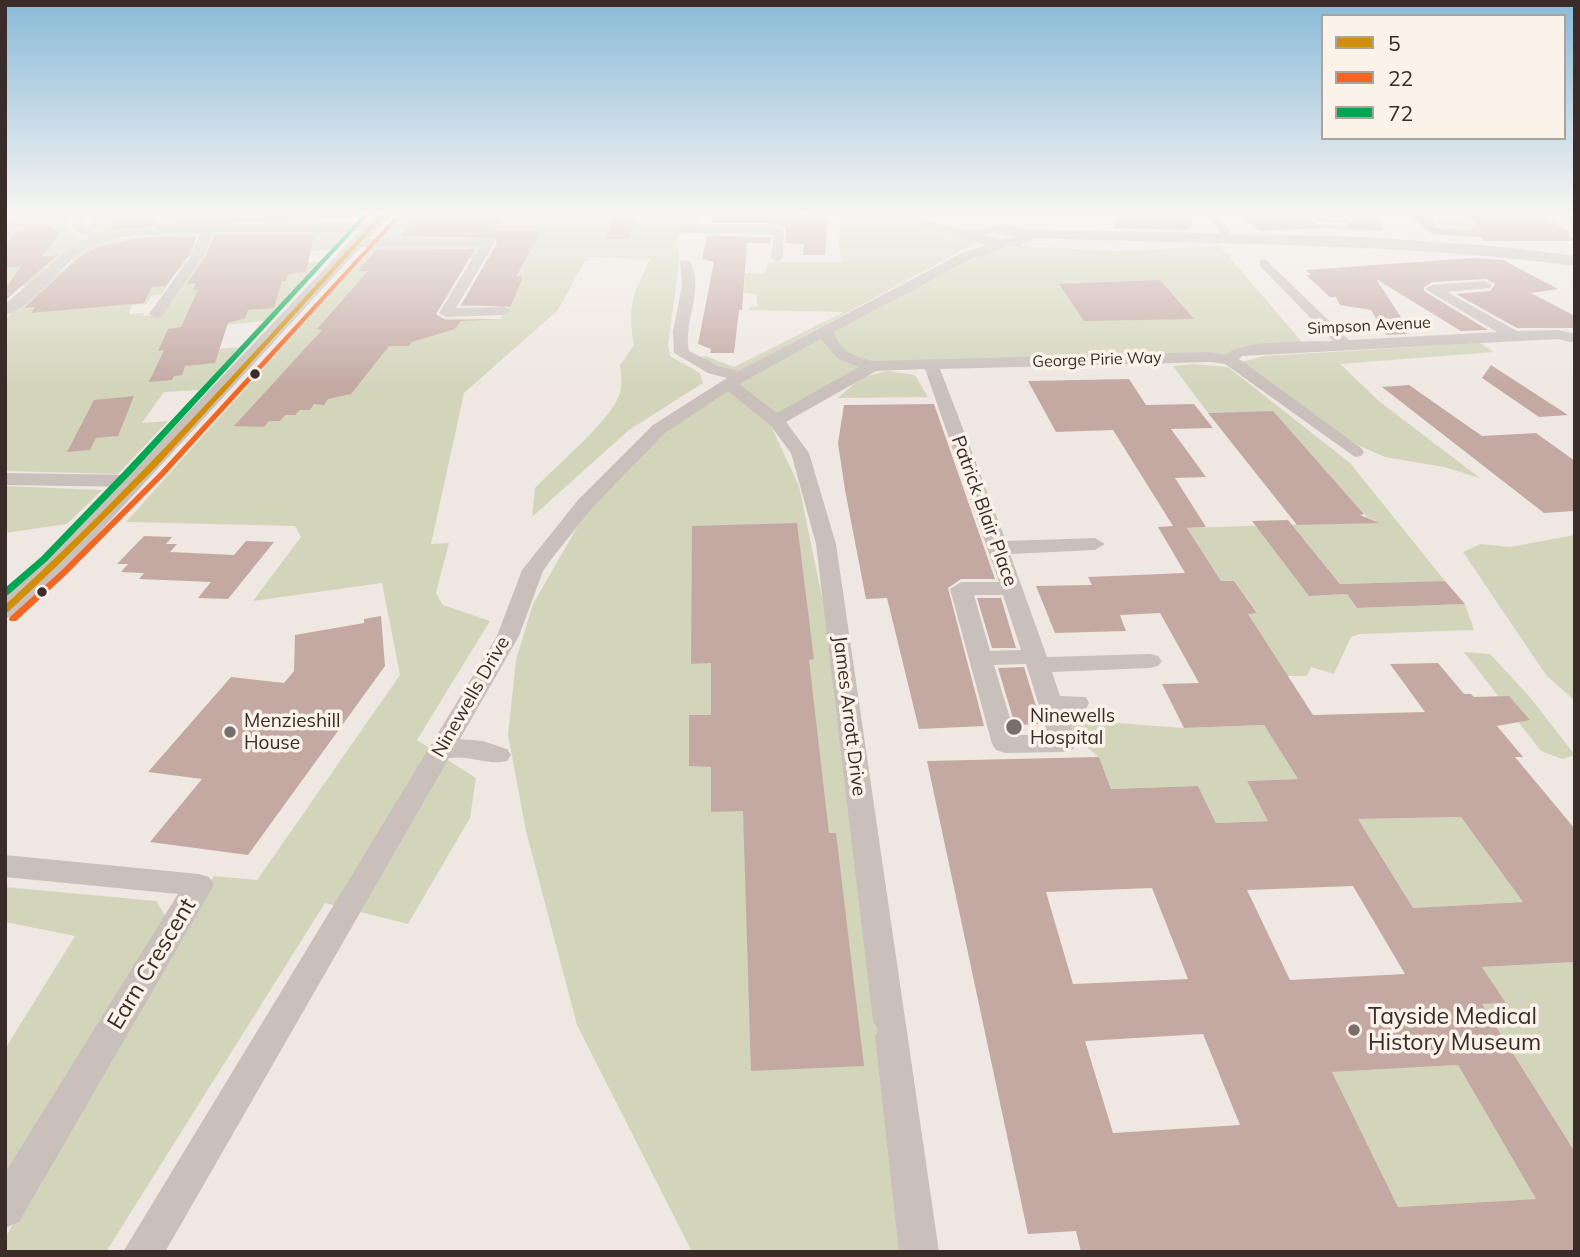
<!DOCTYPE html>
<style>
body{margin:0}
#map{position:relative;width:1580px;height:1257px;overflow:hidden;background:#efe8e2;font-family:Mulish,sans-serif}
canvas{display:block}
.frame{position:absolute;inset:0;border:7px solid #3a2c28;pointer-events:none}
.legend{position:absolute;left:1321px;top:14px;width:245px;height:126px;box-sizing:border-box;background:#fbf2ea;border:2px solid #aea39c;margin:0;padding:9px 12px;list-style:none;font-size:21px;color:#3a2c28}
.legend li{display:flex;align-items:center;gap:14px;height:35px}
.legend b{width:35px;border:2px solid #aea39c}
</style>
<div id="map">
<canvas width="1580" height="1257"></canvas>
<div class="frame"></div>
<ul class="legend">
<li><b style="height:9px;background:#d18e08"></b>5</li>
<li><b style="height:9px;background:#f26522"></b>22</li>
<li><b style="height:9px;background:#00a651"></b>72</li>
</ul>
</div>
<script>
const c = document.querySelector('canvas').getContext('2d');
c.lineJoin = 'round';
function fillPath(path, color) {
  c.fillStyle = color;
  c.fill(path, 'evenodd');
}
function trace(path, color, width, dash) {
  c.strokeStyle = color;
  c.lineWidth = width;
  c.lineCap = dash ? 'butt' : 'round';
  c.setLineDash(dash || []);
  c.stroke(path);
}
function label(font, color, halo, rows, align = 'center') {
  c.font = font + ' Mulish,sans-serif';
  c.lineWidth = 7;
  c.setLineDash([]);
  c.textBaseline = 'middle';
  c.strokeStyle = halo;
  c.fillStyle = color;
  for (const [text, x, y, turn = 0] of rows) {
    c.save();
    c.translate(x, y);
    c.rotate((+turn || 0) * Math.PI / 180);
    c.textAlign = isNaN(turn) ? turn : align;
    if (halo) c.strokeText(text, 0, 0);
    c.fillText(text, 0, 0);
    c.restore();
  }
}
fillPath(new Path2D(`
 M91 211H158L157 214 164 213 151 230 112 234 91 228 89 224 94 219Z
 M176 211H321L318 221 312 223 242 222 169 229 166 227Z
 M403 211H514L513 216 532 219H608L611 211H690L677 239 679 263 668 345 670 356 700 373 703 383 629 430 532 517 535 488C556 466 607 423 618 398 623 387 621 377 620 365L634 345C627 306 633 294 650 259L587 257 558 310 464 393 431 544 449 543 436 593 443 605 490 621 417 740 476 778 470 818 408 924 325 903 106 1252H5V1238L206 887 214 876 257 880 400 675 382 583 253 601 301 537 295 526 126 522 373 246H479L473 258H463L446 283 452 289 442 304H433L424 318 500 319 511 303 460 307 498 241 378 240Z
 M837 211H873L965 236 976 243 737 372 697 358 706 356 734 367 844 312 749 310 750 307 757 306V295L744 293 745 273 764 274 768 262H843L838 245 840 215Z
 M60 213 65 214 69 230 86 240 56 265 46 266 45 269 54 268 29 286 18 287 5 303V228Z
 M346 230 350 232 334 249 303 252 301 263 323 261 264 321 225 325 217 349 241 347 199 390 164 392 142 423 168 421 118 474 5 471V320L25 297 67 267 84 247 100 240 202 233 190 235 180 243 197 242 191 256 181 257 177 263 187 262C178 274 168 273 158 285H168L161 295 151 296 147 304 132 305 129 314 144 313 143 316 161 315 215 231Z
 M1022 246 1116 251 1220 246 1302 342 1239 348 1228 356 873 363 770 424 799 486 828 626 834 698 909 1252H692L577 1025 526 831 508 735 516 660 533 604 590 505 664 429 737 383 988 251Z
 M1480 343 1494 352 1340 364 1380 402 1480 478 1444 467 1385 457 1346 440 1241 362 1264 356Z
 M1194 364 1228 367 1350 463 1445 581 1340 584 1302 537H1293L1284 525 1377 521 1367 517 1273 412 1208 413 1173 366Z
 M888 371 915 375 928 397 838 398 862 377Z
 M5 486 102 490 67 524 5 533Z
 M1278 525 1309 596 1347 594 1357 608 1465 604 1474 630 1360 634 1351 637 1334 674 1311 667 1307 676H1285L1248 614 1257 612 1234 581H1221L1187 528Z
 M1575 535V701L1546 675 1463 552 1481 544 1510 547Z
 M1464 652 1490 654 1529 696 1575 755 1562 759 1541 751Z
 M1085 705 1092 721 1183 728 1264 725 1298 779 1247 781 1262 809 1320 807 1327 818 1216 823 1198 786 1111 789 1099 757 1074 737 1062 706Z
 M1461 817 1523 902 1413 908 1358 819Z
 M5 887 156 901 166 917 5 1182V1049L75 936 5 922Z
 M1575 962V1152L1482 1004 1506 1003 1482 967Z
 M1458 1065 1536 1199 1398 1207 1332 1072Z`), '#d3d5bb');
fillPath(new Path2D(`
 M273 211 289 220 172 225 179 212Z
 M437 211H505L494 231H541L516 277 521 276 522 280 510 307 461 305 497 243 495 238 401 236 415 218H432Z
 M616 211H637L629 239H606Z
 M715 211 828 215 825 255H803L804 244 786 243 785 227 769 223H710Z
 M1126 211H1191L1193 227 1184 230 1113 228Z
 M1257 211H1306L1315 224 1345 226 1353 220 1347 213H1372L1384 231 1322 228 1259 231 1237 213Z
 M161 213 152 226 109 230 117 218Z
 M1406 213H1537L1572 233H1567L1575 241H1482V237L1432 234ZM1440 215 1469 216 1477 224 1469 230 1436 228 1433 219Z
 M45 223 60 233 41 257 58 255 5 300V290L21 266 5 268V245L17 232Z
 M215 235H314L306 272 288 274 286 281H282L274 308 248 310 245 318 228 323 215 363 185 366 182 375 174 376 172 380 149 382 164 350 158 351 168 329 181 327 198 290H193L196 283 187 284 205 257Z
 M197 236 189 255 166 286 152 287 144 303 31 313 35 307 24 308 77 259 97 247 140 238Z
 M707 236 771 237 770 243H747L742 310H739L734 353H710L711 349 698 344 714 262 702 259Z
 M475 249 436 314 446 320 500 319 461 321 455 329 412 342 409 346H389L351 394 328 399 324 405 314 404 310 410H300L295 415H285L280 421H269L264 427 234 426 322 330 317 329 368 271H358L376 250Z
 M1473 258 1503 260 1558 289 1531 293 1575 316V328H1517L1456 294 1490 291 1495 284 1486 279 1432 282 1424 287V291L1488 330 1461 331 1376 279 1408 328H1403L1407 334 1386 335 1371 310 1340 305 1336 297H1330L1306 275H1311L1306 270Z
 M1160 280 1194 319 1084 321 1059 284Z
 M1491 365 1568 415 1539 417 1482 378Z
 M1129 379 1146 405 1194 404 1213 428 1171 429 1206 477 1175 478 1206 527 1187 528 1221 581H1234L1257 613 1248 614 1313 715 1425 712 1390 664 1438 663 1464 694H1471L1474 697 1509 696 1530 720 1497 726 1523 757H1515L1575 829V962L1482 967 1506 1003 1482 1004 1575 1152V1252H1081L1076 1231 1028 1234 927 761 1099 757 1111 789 1198 786 1216 823 1268 821 1247 781 1298 779 1264 725 1184 728 1162 684 1199 683 1160 613 1120 615 1126 631 1055 633 1036 586 1092 585 1088 577 1185 573 1158 527 1173 526 1113 430 1056 432 1028 381ZM1461 817 1523 902 1413 908 1358 819ZM1353 886 1405 974 1290 980 1247 890ZM1152 888 1188 979 1073 984 1046 892ZM1203 1034 1240 1125 1113 1133 1085 1041ZM1458 1065 1536 1199 1398 1207 1332 1072Z
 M1409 385 1482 436 1536 433 1575 461V511L1544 513 1382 387Z
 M134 396 118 436 96 438 90 450 67 452 94 400Z
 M934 404 995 579H961L948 588 984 726 919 729 887 598 866 599 845 490 838 443 844 405Z
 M1273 411 1364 514 1360 515 1380 523 1297 525 1208 413Z
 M1288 520 1340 584 1445 581 1465 604 1357 608 1347 594 1309 596 1252 521Z
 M797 523 814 659 809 660 829 833H836L864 1066 751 1071 743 811 711 812V767L689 766V715H711V663L691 664 692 526Z
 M144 536 172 537 166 544H177L170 552 234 555 246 541 274 542 228 599 198 598 211 582 139 579 144 573 121 572 128 564H117Z
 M977 598H1001L1016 648H992Z
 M381 616 385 666 248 855 150 842 202 779 148 772 231 677 284 683 294 671 295 635 364 623V619Z
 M1024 667 1040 719V724L1015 725 998 668Z`), '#c4a9a3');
fillPath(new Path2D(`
 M47 211H83L85 226 102 233 154 229 165 211H177L167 228 230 223H372L378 227 372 231 213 232 203 256 161 317 156 318 149 314 191 256 201 233C168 235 111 232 84 250 60 266 34 307 5 315V304L74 245 91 237 75 231 71 212 5 229V221Z
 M517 211H610L603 218H534Z
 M691 211H703L694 226H769L784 230 783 258 777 262 771 258 774 235 769 234 682 233 680 230Z
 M1202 211H1214L1231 231 1229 234H1221Z
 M1550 211H1565L1575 217V226Z
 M1319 214 1345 215 1351 219 1345 223 1315 221V215Z
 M1440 218 1469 219 1475 223 1469 227 1436 225V219Z
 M493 239 495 242 456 308 504 307 511 311 504 315 446 317 439 313 480 246 358 247 352 243 358 239Z
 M1006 239 1010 240V246L974 258 834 332C840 351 855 357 873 361L1210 352 1226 355C1241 339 1309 342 1333 341L1260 266V260L1265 259 1349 340 1497 332 1425 289 1432 285 1485 281 1492 285 1490 288 1447 292 1517 331 1559 330 1575 334V343L1558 339 1242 356 1239 359 1361 448 1364 452 1361 456 1355 457 1225 364 1210 362 940 369 1006 541 1095 538 1105 544 1095 550 1010 554 1047 657 1150 654 1158 656 1162 661 1158 666 1150 668 1052 672 1060 696 1086 697 1089 703 1086 709 1066 711 1077 743 1073 749 1064 752 1005 753 996 750 992 744 950 589 961 582H999L925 369 876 371 786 422 809 453 836 544 939 1252H899L875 1036 878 1030 873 1021 816 544 791 453 770 425 728 391 665 433 592 508 553 557 543 571 519 636 460 739 483 741 507 749 511 755 507 761C490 766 470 755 449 758L165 1252H123L497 636 522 570 578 500 653 425 727 378 708 373 674 353 673 331 682 286 680 261H690C705 290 683 320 689 351L719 366 738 371 964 252ZM821 339 838 359 859 367 777 413 739 384ZM974 595H1003L1021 650 990 651ZM1026 664 1048 735H1015L994 665Z
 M5 473 136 475 145 481 136 487 5 485Z
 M5 855 199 874 209 877 214 885 19 1222 5 1228V1173L178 894 5 877Z`), '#c9c0bb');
fillPath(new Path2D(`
 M379 211H394L61 574 15 616 5 618V595L43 562 128 476Z
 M878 211C914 211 940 228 970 229 989 230 999 220 1024 229L1368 237 1506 247 1575 256V266C1395 242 1215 245 1034 238L1020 246 995 248ZM994 232 1016 237 1002 239 986 235Z`), '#c9c0bb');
fillPath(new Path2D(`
 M384 211H389L156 467 58 565 8 612 5 613V605C140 482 260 345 384 211Z`), '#d18e08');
fillPath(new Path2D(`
 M394 218 398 219 164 476 67 574 16 621H10L9 619 10 617 61 571 159 473Z`), '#f26522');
fillPath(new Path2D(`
 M367 211H372L130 475 47 561 8 595H5V588L41 557 124 471Z`), '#00a651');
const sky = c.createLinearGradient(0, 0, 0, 387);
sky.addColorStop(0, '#89bad8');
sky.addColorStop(0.55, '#f8f5f2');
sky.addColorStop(1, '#f8f5f200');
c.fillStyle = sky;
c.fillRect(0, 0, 1580, 387);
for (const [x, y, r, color] of [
 [255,374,6,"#3a2c28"],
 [42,592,6,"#3a2c28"],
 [1014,727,9,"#796e69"],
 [230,732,7,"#796e69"],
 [1354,1030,7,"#796e69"]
]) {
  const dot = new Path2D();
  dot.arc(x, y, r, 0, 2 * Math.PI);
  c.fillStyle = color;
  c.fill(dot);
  trace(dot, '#fbf2ea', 2.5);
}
label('16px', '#3a2c28', '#fbf2ea', [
 ["Simpson Avenue",1369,326,-3],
 ["George Pirie Way",1097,360,-2]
]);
label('19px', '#3a2c28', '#fbf2ea', [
 ["Patrick Blair Place",984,511,70],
 ["Ninewells Drive",471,697,-60],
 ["James Arrott Drive",849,716,83]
]);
label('19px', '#3a2c28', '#fbf2ea', [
 ["Ninewells",1030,716],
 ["Hospital",1030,738],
 ["Menzieshill",244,721],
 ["House",244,743]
], 'left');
label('23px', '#3a2c28', '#fbf2ea', [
 ["Earn Crescent",152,964,-59]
]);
label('23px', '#3a2c28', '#fbf2ea', [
 ["Tayside Medical",1368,1017],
 ["History Museum",1368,1043]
], 'left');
</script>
